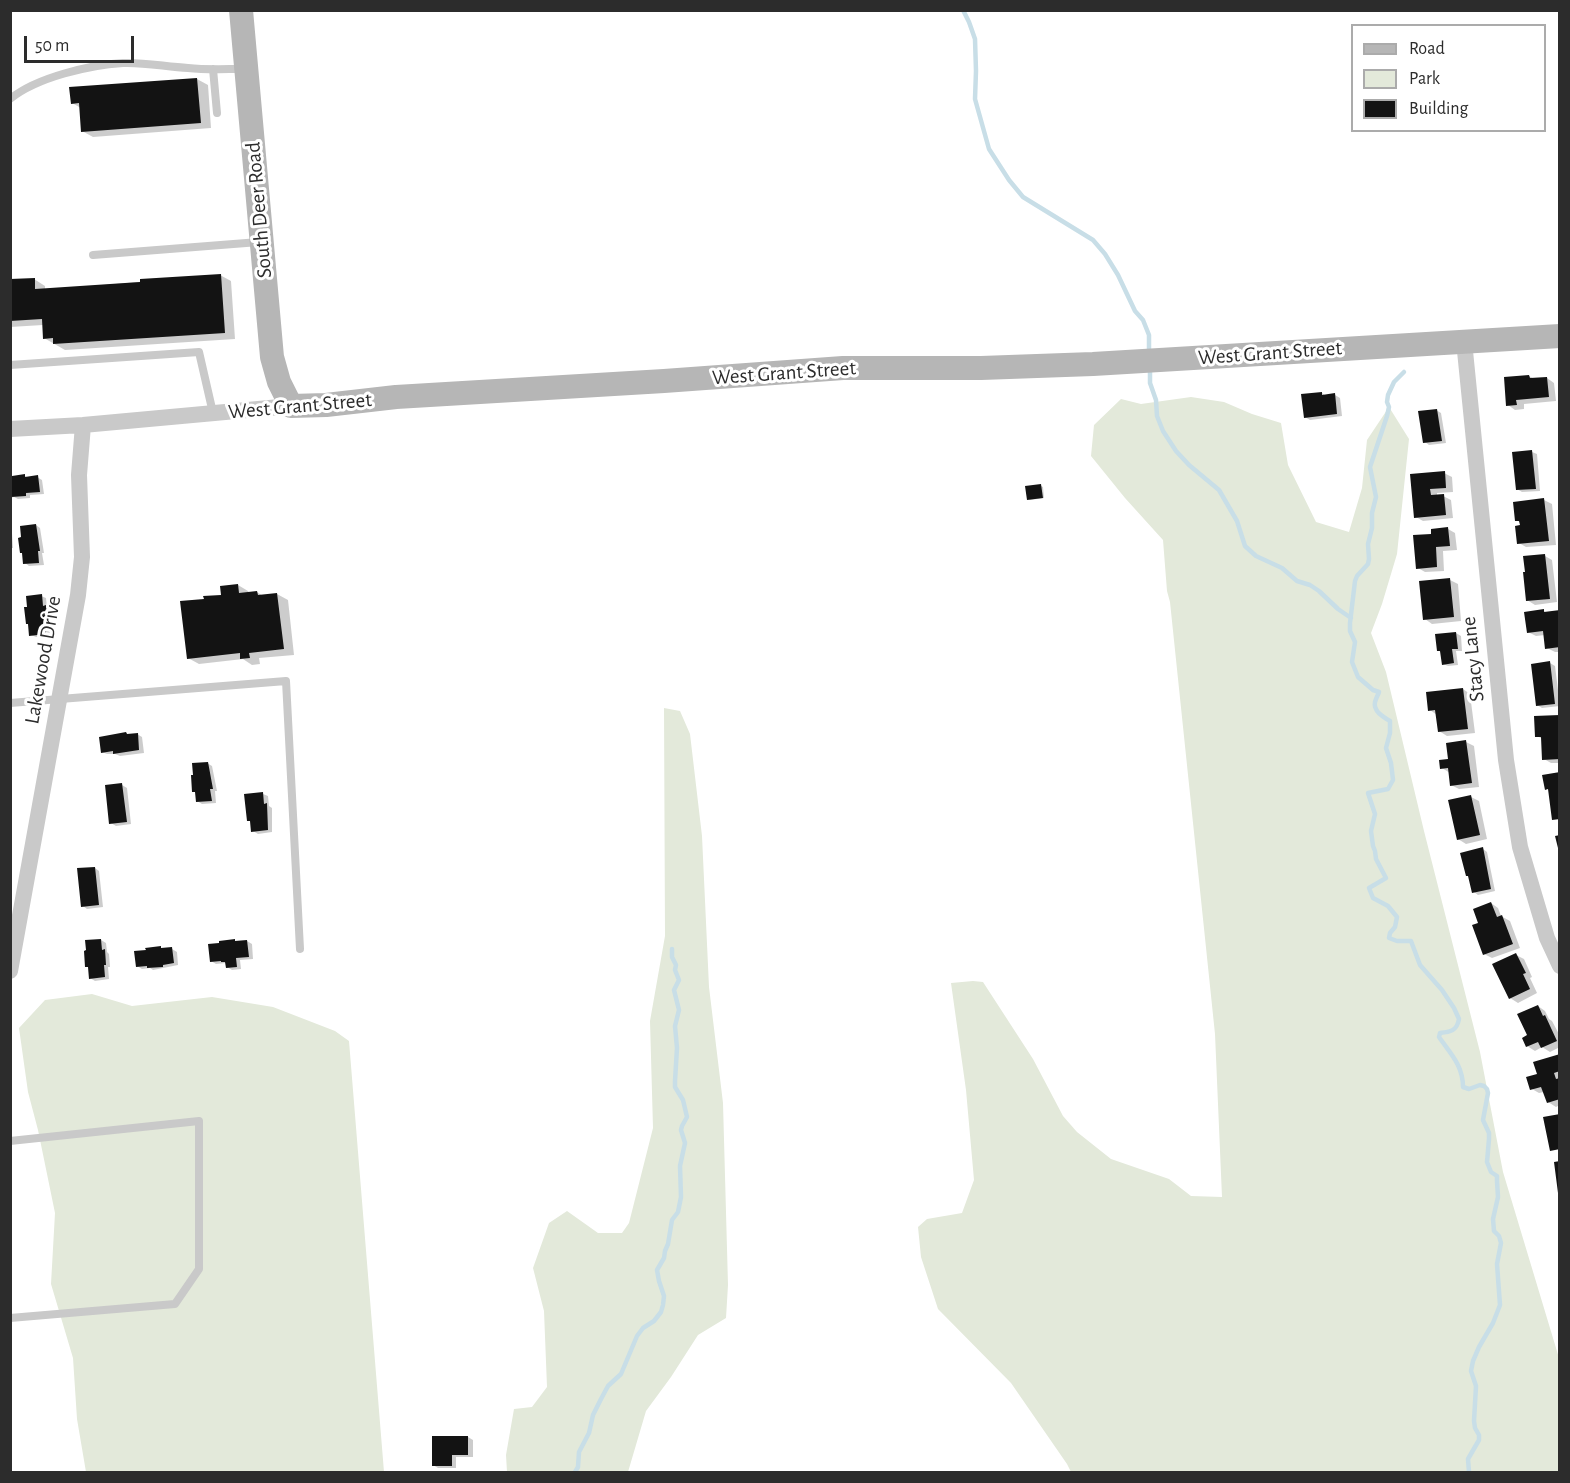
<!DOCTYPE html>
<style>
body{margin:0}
#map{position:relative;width:1570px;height:1483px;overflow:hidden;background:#fff;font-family:"Alegreya Sans",sans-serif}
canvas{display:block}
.frame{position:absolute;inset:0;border:12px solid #2c2c2c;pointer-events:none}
.legend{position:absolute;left:1351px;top:24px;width:195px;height:108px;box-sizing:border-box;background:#fff;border:2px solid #ababab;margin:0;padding:8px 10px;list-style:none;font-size:18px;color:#2c2c2c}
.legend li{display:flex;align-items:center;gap:12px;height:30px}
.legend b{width:30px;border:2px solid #ababab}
.scale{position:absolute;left:24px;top:36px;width:110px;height:27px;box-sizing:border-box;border:3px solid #2c2c2c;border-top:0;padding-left:8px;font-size:18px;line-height:21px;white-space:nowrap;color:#2c2c2c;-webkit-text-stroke:4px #fff;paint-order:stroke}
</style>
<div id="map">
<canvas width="1570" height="1483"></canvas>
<div class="frame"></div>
<ul class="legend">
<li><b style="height:8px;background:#b6b6b6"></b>Road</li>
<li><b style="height:16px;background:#e3e9da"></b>Park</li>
<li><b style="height:16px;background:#131313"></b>Building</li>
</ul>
<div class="scale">50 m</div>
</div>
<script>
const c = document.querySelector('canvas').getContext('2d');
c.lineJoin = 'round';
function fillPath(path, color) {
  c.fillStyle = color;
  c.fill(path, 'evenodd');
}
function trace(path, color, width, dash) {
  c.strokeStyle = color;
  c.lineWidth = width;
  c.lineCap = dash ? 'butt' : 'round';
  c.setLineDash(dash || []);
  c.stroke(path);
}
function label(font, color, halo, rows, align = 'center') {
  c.font = font + ' "Alegreya Sans",sans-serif';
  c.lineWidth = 6;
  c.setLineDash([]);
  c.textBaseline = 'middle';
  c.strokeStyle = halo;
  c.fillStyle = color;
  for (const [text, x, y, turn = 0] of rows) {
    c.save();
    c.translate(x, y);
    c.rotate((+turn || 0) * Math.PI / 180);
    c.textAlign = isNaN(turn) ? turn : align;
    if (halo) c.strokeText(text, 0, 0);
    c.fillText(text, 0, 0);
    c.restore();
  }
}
fillPath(new Path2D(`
 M1191 397 1224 402 1252 414 1281 423 1288 465 1316 522 1349 532 1362 488 1367 440 1389 407 1409 439 1397 554 1382 604 1371 633 1386 672 1424 831 1480 1052 1503 1172 1559 1358V1472H1071L1067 1464 1011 1383 938 1309 921 1257 918 1227 927 1219 962 1213 974 1180 966 1090 951 983 973 981 983 982 1033 1059 1063 1116 1077 1132 1111 1159 1169 1179 1191 1196 1222 1197 1215 1034 1170 602 1167 591 1163 540 1125 498 1091 456 1094 425 1121 399 1141 404Z
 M664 708 680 711 690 734 702 836 709 987 723 1103 728 1285 726 1318 698 1335 671 1377 646 1411 628 1472H507L506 1455 514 1409 532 1407 547 1387 544 1311 533 1268 549 1223 567 1211 598 1233H622L629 1223 653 1128 650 1021 665 936Z
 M92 994 132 1006 212 997 273 1007 335 1031 349 1041 384 1472H86L77 1419 73 1358 51 1284 55 1213 38 1130 28 1092 19 1028 45 1000Z`), '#e3e9da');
fillPath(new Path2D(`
 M197 79 208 85 211 128 93 137 82 131 81 108 72 103Z
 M220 275 231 281 235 339 65 350 44 338 43 325 10 327V281L34 279 45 286V290Z
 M1529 376 1534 379 1547 378 1554 383 1556 401 1524 404V409L1515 410 1508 405Z
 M1322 393 1326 396 1335 395 1340 398 1342 416 1310 420 1305 417Z
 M1436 410 1441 413 1446 443 1429 445 1425 442Z
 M1532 452 1537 454 1540 491 1522 492 1517 489Z
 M1444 473 1452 477 1453 492 1437 493V496H1443L1451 500 1453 518 1423 521 1416 517 1412 476Z
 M25 476 29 478 37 477 42 480 44 494 30 495V498L18 499 14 497 10 498V480Z
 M1041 486 1043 487 1044 498 1030 500 1028 499Z
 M1544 500 1552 504 1556 545 1526 547 1519 543 1521 527 1520 522 1516 520Z
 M36 525 40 528 44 553H42L44 565 29 566 25 563Z
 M1448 529 1455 533 1457 550 1443 551 1444 571 1425 572 1418 568 1433 535Z
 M10 533H12L13 548H10Z
 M1545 556 1552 560 1557 602 1535 605 1527 600Z
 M1450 580 1458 584 1461 621 1432 624 1425 619Z
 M238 585 248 591 249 593 257 592 263 596 277 594 288 600 294 655 259 658 260 664 252 665 243 659 199 664 188 658 222 596Z
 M41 596 46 598 47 608 50 610 51 624H49L50 636 36 637 31 635Z
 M1544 611 1547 613 1560 612V652H1555L1547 648 1545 635 1536 636 1528 632Z
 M1456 633 1461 636 1462 651H1456L1458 665 1448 666 1443 664 1442 653 1438 650Z
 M1550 663 1555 666 1560 706 1542 708 1537 705Z
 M1463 689 1470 694 1475 733 1447 736 1439 731 1437 715 1430 710Z
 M1560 716V763H1551L1544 759 1543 739 1537 736Z
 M126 733 129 735 137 734 142 737 144 753 120 756 115 754H107L102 752Z
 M1466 742 1474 746 1479 787 1459 789 1451 785 1450 773 1442 768Z
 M207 763 212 766 217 791H215L216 803 202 804 197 801Z
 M122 785 127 788 131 824 116 826 111 823Z
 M263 794 268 796 269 806 272 808V832L258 834 253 831 252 822 249 820Z
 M1471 797 1479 801 1487 839 1466 844 1458 839Z
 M1483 849 1487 852 1495 891 1478 895 1474 892Z
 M95 868 99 871 103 907 87 909 83 906Z
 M1491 903 1498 908 1501 916 1510 921 1520 948 1492 958 1484 954 1480 924Z
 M101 940 106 943 107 952 109 954 110 967H108L109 979 95 981 90 978 89 967Z
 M234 941 237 942 247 941 252 944 253 959 240 960 241 969 232 970 227 967 226 963 216 964 211 961Z
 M172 949 177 952 178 965 153 970 150 968 142 969 137 966 164 950Z
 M1516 955 1524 959 1532 977 1530 978 1537 993 1518 1003 1510 998Z
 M1538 1006 1545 1011 1549 1019 1552 1021 1560 1036V1047L1550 1052 1542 1047 1535 1051 1527 1046Z
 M1560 1055V1105L1556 1107 1548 1102 1544 1092 1539 1093 1532 1089 1539 1075Z
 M433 1437H468L473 1440V1457H456V1468H438L433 1465Z`), '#0003');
trace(new Path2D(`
 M963 10 969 22 975 39 976 71 975 99 989 149 1009 180 1023 197 1093 240 1105 254 1118 275 1135 311 1143 320 1149 335V354
 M1150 369V383L1156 400 1157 416 1163 431 1176 451 1189 465 1219 490 1237 521 1245 546 1256 556 1282 568 1297 581 1310 585 1319 591 1338 609 1351 618
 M1404 372 1394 382 1388 395 1387 402 1389 407 1387 416 1370 467 1376 497 1372 513V528L1368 544 1369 559 1368 564 1357 576 1355 581 1350 623V631L1355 642 1352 662 1358 677 1373 690 1379 692C1378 695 1376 698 1375 702 1373 711 1383 717 1390 721V733L1386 748 1391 763 1393 780 1388 789 1368 793 1375 814 1371 831 1373 846 1375 851 1376 859 1386 878 1369 888 1373 898 1388 906 1397 917 1395 927 1390 933 1389 938 1397 941H1411L1420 965 1442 990 1454 1008 1459 1019C1457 1031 1450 1032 1440 1033L1439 1037C1450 1053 1463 1065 1463 1087L1469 1089 1480 1085 1484 1086 1487 1089 1488 1093 1483 1120 1489 1133V1139L1487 1162 1491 1172 1497 1176V1181L1498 1197 1493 1219 1494 1231 1499 1236 1501 1243 1497 1264 1500 1305 1493 1323 1479 1347 1473 1361 1471 1371 1476 1386 1474 1421 1475 1428 1479 1435V1440L1468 1459 1469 1472
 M575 1472 578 1467 579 1452 589 1433 593 1415 601 1399 608 1386 621 1374 637 1336 643 1328 654 1321 661 1312 663 1305 664 1296 659 1281 657 1270 664 1258 665 1251 668 1244 672 1220 678 1212 681 1197 680 1166 685 1143 681 1130 682 1126 687 1117 683 1100 675 1087V1081L677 1048 675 1026 679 1010 674 990 679 980 675 970 676 965 672 957V949`), '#c8dee7', 4.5);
fillPath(new Path2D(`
 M197 78 201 123 81 132 79 103 71 104 69 87Z
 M221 274 225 333 53 344V338L43 339 42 319 10 321V279L35 278V289L140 282V279Z
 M1529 375 1530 378 1547 377 1549 397 1516 400 1517 405 1506 406 1504 377Z
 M1322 392V395L1335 393 1337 414 1304 418 1301 394Z
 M1437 409 1442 441 1423 443 1418 411Z
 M1532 450 1536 489 1516 490 1512 452Z
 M1445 471 1446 488 1430 489 1431 495 1444 494 1446 515 1414 518 1410 474Z
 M25 474V477L38 475 40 492 26 493V496L11 497 12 476Z
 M1041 484 1043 498 1027 500 1025 486Z
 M1544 498 1549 541 1517 544 1515 526 1520 525 1519 521H1515L1513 502Z
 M36 524 40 551H38L39 563 23 564 22 553H20L18 538 21 537 20 526Z
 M1448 527 1450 546 1436 547 1437 567 1416 569 1413 535 1431 534V529Z
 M1545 554 1550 599 1526 601 1523 572H1525L1523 556Z
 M1450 578 1454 617 1423 620 1419 581Z
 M238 584 239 593 257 591 258 595 277 593 284 649 249 653 250 658 240 659V653L187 659 180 601 204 599 203 596 221 595 220 586Z
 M42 594 43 606 46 605 47 622H45L46 634 29 636 28 624H26L24 607H27L26 596Z
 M1544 609V612L1560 610V647L1545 649 1543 631 1527 633 1524 612Z
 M1456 632 1458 649H1452L1454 663 1442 665 1440 651H1437L1435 634Z
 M1550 661 1555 704 1536 706 1531 664Z
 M1463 688 1468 729 1438 732 1435 710 1428 711 1426 692Z
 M1560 715V759L1542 760 1541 737H1535L1534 716Z
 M126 732 127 734 138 733 139 750 113 754V751L101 753 99 737Z
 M1466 740 1472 783 1450 786 1448 768 1440 769 1439 760 1448 759 1446 743Z
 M208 762 213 789H210L212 801 196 802 195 792H192L191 775H193L192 763Z
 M1560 772V819L1552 820 1548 789 1545 790 1542 775Z
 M122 783 127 822 109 824 105 785Z
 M263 792 264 804 267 803 268 830 251 832 250 821H247L244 794Z
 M1471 795 1480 835 1457 840 1448 800Z
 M1560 835V852H1559L1555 836Z
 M1483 847 1491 889 1472 893 1468 876H1466L1460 853Z
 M95 867 99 905 81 907 77 868Z
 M1491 902 1497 917 1502 915 1513 944 1483 955 1472 925 1478 923 1473 909Z
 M101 939 102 950 105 949 106 965H104L105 977 89 979 88 967H85L84 951 86 950 85 940Z
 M235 939V941L247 940 249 957 236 958 237 967 226 968 225 962H221V961L210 962 208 944 219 943V941Z
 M161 946V948L172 947 174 963 163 965V967L147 968V966L136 967 134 951 146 950 145 948Z
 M1516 953 1526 973 1523 974 1530 989 1509 999 1492 964Z
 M1538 1005 1543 1016 1545 1015 1557 1041 1541 1048 1538 1042 1526 1047 1522 1038 1527 1035 1517 1014Z
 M1560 1054V1071L1554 1073 1556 1079 1560 1078V1099L1547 1103 1541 1087 1530 1090 1526 1077 1537 1074 1533 1062Z
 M1560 1114V1149L1550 1151 1543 1117Z
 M1560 1161V1193H1558L1554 1162Z
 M432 1436H468V1455H452V1466H432Z`), '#131313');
trace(new Path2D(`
 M213 69 217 113
 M10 99C37 77 90 65 123 63 144 62 167 67 188 68 206 70 225 69 243 69
 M93 255 259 242
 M10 365 199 352 213 413
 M10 703 286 681 300 949
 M10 1141 199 1121V1269L175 1304 10 1318`), '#c9c9c9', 8);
trace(new Path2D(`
 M1464 341 1506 760 1520 847 1547 938 1560 966
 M10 429 83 425 291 406
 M10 971 78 595 82 557 79 475 83 425`), '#c9c9c9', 16);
trace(new Path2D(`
 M241 10 272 357 279 382 291 406 326 405 396 397 664 381 843 368H981L1093 364 1560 336`), '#b6b6b6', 24);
label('21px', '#2c2c2c', '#fff', [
 ["South Deer Road",259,210,-95],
 ["West Grant Street",1270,353,-4],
 ["West Grant Street",784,373,-4],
 ["West Grant Street",300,406,-5],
 ["Stacy Lane",1473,659,-96],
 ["Lakewood Drive",43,660,-80]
]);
</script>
